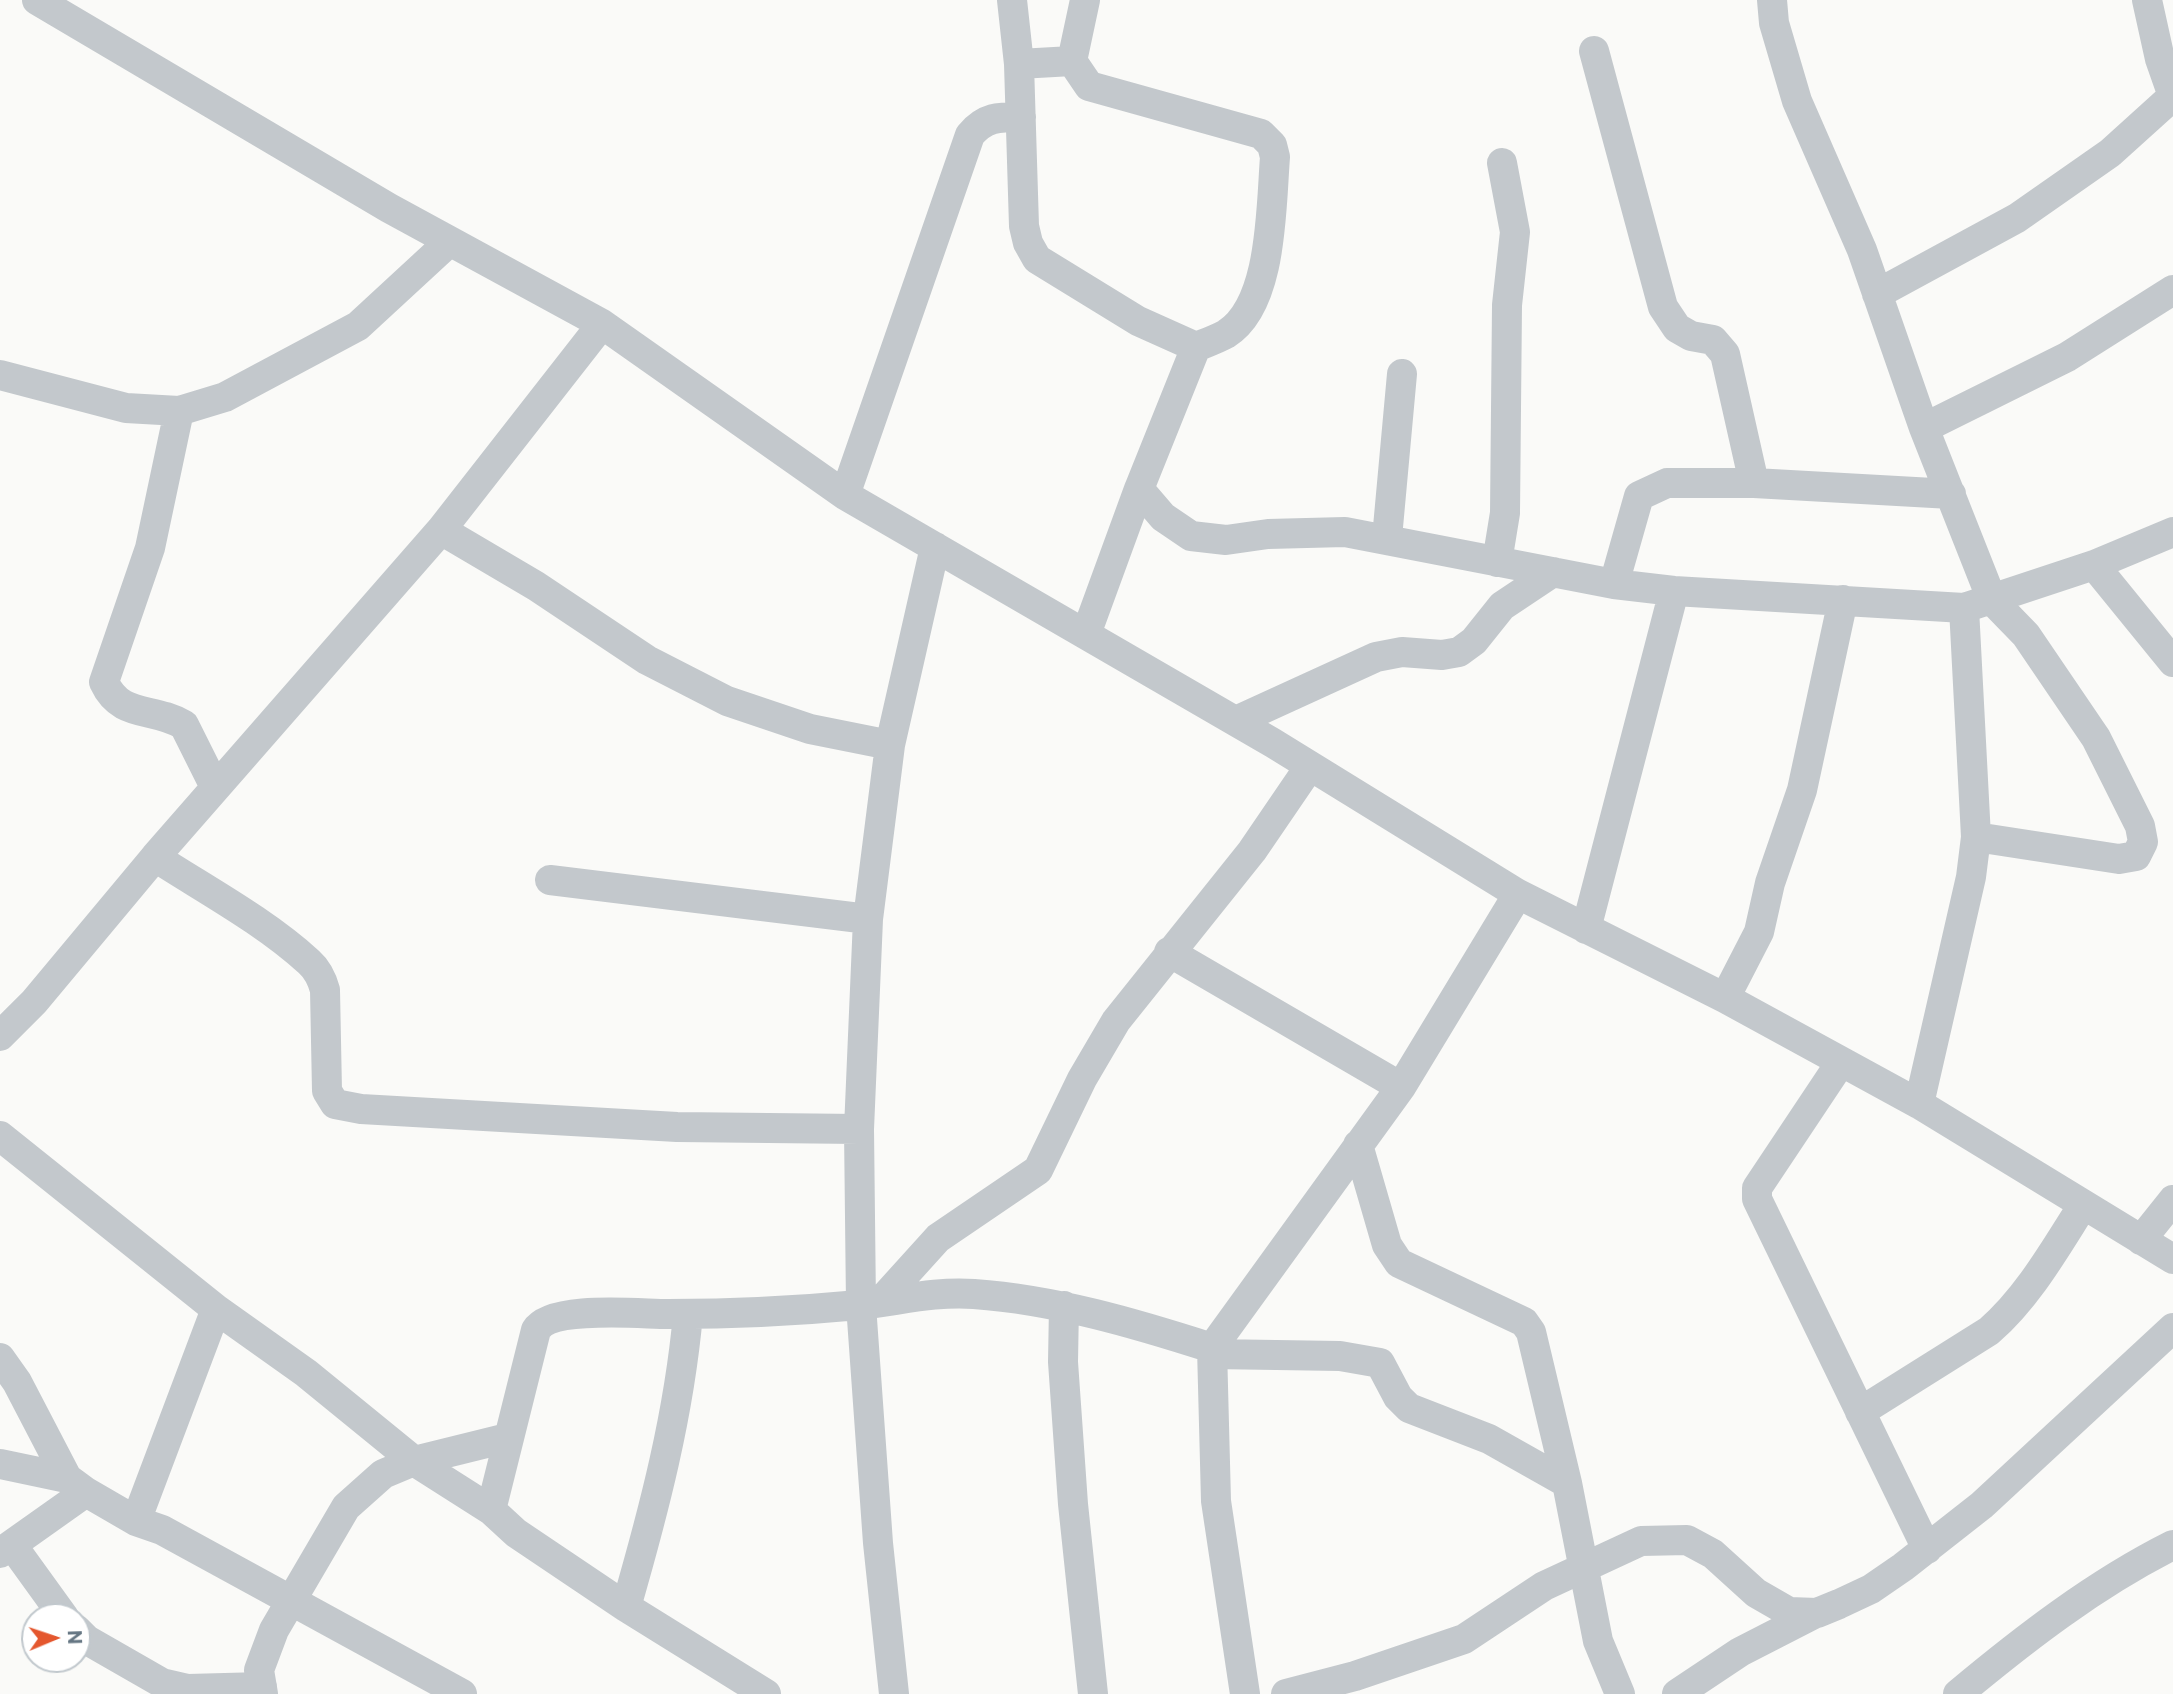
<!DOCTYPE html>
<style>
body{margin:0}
#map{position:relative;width:2173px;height:1694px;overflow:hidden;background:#fafaf8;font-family:Commissioner,sans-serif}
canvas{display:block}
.north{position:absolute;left:21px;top:1603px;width:70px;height:70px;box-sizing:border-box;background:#fff;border:2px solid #c1c8cd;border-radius:50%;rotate:88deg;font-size:19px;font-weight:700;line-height:28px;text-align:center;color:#657683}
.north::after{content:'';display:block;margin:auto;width:24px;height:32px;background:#e4572e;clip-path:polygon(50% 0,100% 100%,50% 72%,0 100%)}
</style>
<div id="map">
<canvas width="2173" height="1694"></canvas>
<div class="north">N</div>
</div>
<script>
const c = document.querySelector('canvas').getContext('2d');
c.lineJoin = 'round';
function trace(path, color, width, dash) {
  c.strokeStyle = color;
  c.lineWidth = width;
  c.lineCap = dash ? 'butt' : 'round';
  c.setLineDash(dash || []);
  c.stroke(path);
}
trace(new Path2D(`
 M37 0 389 208 602 324 845 495 1273 743 1518 894 1725 998 1919 1104 2173 1259
 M1012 0 1019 64 1024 226 1028 243 1037 259 1138 321 1196 347 1139 489 1086 634
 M1085 0 1072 61 1089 86 1261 134 1272 145 1275 157C1271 206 1273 305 1226 334 1217 339 1206 343 1196 347
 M1772 0 1774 23 1797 101 1862 250 1924 428 1992 600 2026 635 2096 738 2140 826 2143 842 2136 856 2119 859 1976 837
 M2147 0 2160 59 2173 96
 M1594 51 1663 307 1677 328 1691 336 1713 340 1725 354 1754 483
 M1019 64 1072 61
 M1877 294 2017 218 2110 153 2173 96
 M0 375 126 408 179 411 225 397 358 326 449 242
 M179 411 150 548 104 682C121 719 152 706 184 725L215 787
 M1924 428 2067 357 2173 290
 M1139 489 1163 517 1191 536 1226 540 1268 534 1345 532 1614 584 1674 591 1964 608
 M845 495 970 135C985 117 998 117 1021 117
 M441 530 536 586 647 660 727 701 810 729 890 745
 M1387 538 1402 374
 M1497 562 1505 513 1507 305 1515 232 1502 163
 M2094 565 2173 662
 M1614 584 1639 496 1667 483H1754L1951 494
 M1236 721 1376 657 1402 652 1442 655 1459 652 1474 641 1502 606 1553 572
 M155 857C206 890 264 921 309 962 318 970 322 979 325 990L327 1091 335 1104 361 1109 677 1127 859 1129
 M550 880 868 919
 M1586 929 1674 591
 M1169 952 1401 1087
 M1725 998 1759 932 1770 883 1802 790 1843 600
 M0 1036 34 1002 155 857 441 530 602 324
 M1841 1062 1757 1188V1199L1927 1549
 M1919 1104 1971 877 1976 837 1964 608 2094 565 2173 532
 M0 1136 216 1309 306 1373 414 1461 491 1510 516 1533 626 1607 766 1694
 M1358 1145 1387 1245 1399 1263 1524 1322 1531 1332 1567 1483
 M2141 1240 2173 1200
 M881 1301 938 1238 1038 1170 1082 1079 1116 1021 1252 851 1310 766
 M1064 1306 1063 1362 1073 1504 1093 1694
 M1212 1348 1216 1501 1245 1694
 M1212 1354 1340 1356 1380 1363 1398 1397 1409 1408 1489 1439 1567 1483 1598 1641 1620 1694
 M0 1358 17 1382 67 1478 86 1492
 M1860 1412 1989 1331C2028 1297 2055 1249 2083 1205
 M0 1464 67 1478
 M491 1510 536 1330C551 1305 639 1314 668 1314 731 1314 796 1311 859 1305 898 1301 934 1291 974 1294 1056 1300 1134 1323 1212 1348L1401 1087 1518 894
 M136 1521 216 1309
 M12 1545 64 1617
 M0 1553 86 1492 136 1521 162 1530 462 1694
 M626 1607C654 1510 679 1415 688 1314
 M77 1630 87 1640 162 1683 188 1689 262 1687
 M263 1694 259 1670 274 1630 346 1507 383 1474 414 1461 507 1438
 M894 1694 878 1543 861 1305 859 1129 868 919 890 745 935 547
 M1286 1694 1355 1676 1464 1639 1544 1586 1641 1541 1687 1540 1713 1554 1756 1593 1789 1612 1817 1613 1839 1604 1871 1589 1903 1567 1982 1505 2173 1328
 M1677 1694 1740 1652 1816 1613
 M1958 1694C2024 1639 2095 1584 2173 1545`), '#c3c8cc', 30);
</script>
